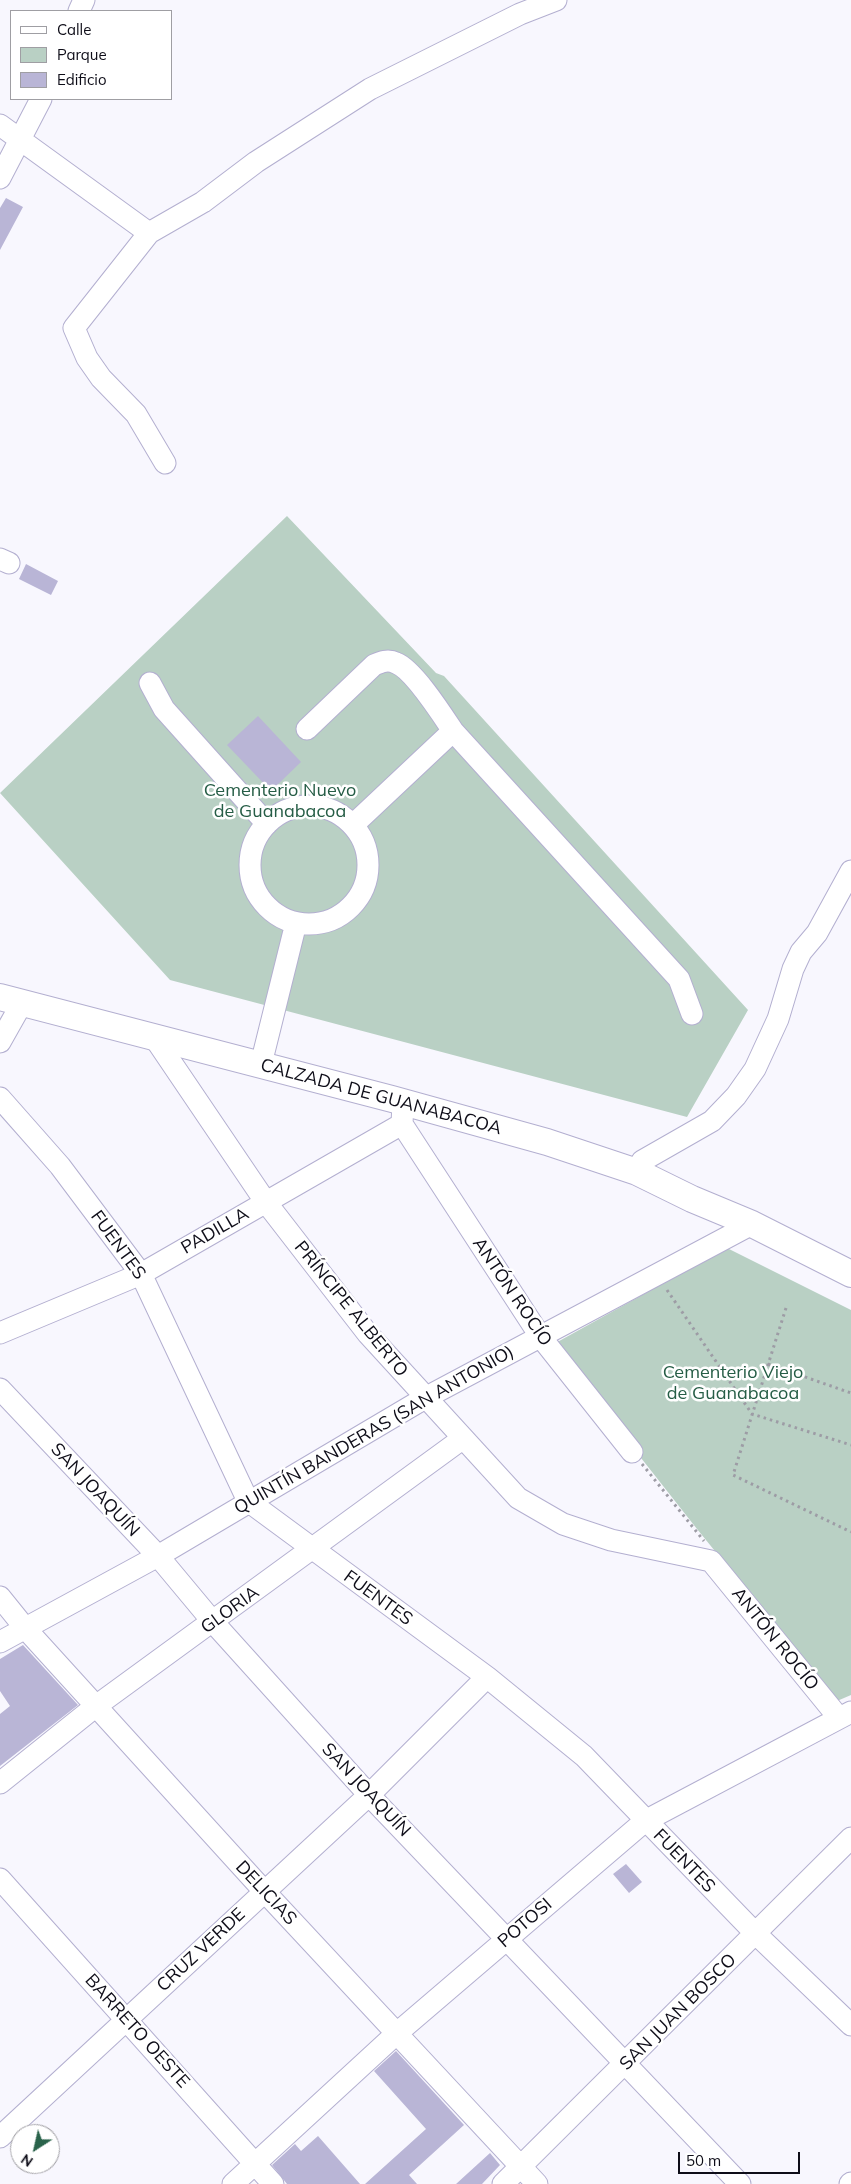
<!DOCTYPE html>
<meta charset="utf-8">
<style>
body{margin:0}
#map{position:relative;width:851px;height:2184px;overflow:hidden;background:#f8f7fe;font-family:Mulish,sans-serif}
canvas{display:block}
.legend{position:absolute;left:10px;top:10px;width:162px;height:90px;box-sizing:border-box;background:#fff;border:1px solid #9f9ea3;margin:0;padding:6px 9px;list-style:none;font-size:15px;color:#0e0d18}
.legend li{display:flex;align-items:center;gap:10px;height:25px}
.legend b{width:25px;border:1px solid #9f9ea3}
.north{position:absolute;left:10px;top:2124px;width:50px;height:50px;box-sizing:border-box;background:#fff;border:1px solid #9f9ea3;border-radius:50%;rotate:215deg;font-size:14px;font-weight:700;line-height:20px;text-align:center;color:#0e0d18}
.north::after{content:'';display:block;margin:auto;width:18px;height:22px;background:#2a634b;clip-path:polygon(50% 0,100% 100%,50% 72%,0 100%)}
.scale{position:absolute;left:678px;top:2152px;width:122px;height:22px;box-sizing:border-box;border:2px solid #0e0d18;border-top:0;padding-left:6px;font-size:15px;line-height:18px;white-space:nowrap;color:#0e0d18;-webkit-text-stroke:4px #fff;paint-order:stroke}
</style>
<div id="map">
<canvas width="851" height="2184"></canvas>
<ul class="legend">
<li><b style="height:6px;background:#fff"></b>Calle</li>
<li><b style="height:14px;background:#b9d0c4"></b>Parque</li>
<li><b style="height:14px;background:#b9b5d6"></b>Edificio</li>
</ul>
<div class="north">N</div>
<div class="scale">50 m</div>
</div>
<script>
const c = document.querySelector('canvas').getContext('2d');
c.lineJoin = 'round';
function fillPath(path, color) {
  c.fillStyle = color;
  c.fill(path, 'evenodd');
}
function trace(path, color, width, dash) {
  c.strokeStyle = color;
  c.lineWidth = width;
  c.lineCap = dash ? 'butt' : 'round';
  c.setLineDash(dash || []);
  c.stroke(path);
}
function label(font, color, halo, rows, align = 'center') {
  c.font = font + ' Mulish,sans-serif';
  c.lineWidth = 5;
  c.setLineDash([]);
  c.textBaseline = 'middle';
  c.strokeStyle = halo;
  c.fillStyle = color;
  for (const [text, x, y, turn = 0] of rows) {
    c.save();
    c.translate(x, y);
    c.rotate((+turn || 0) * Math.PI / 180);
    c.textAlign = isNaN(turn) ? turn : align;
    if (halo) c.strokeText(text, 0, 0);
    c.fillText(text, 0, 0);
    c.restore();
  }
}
fillPath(new Path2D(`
 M287 516 436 673 444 676 748 1010 687 1117 170 980 0 793Z
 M727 1248 851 1310V1695L837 1701 697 1529 552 1345Z`), '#b9d0c4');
fillPath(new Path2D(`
 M6 198 23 207 0 250V208Z
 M26 564 58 581 51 595 19 579Z
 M258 716 301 762 271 791 227 745Z
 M23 1645 78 1705 0 1766V1714L10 1706 0 1691V1659Z
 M626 1864 642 1882 629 1893 613 1874Z
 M396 2051 464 2125 409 2175 417 2184H365L426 2129 374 2071Z
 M318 2136 360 2184H287L272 2165 295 2144 301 2151Z
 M490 2153 500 2165 482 2184H456Z`), '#b9b5d6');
const minor = new Path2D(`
 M79 11 84 0
 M0 125 149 233
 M0 178 41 99
 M165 463 136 414 101 378 87 358 74 328 149 233 203 202 256 162 370 89 520 14 556 0
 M0 559 9 563
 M150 683 164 709 267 824
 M307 729 374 665C381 662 388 659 396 663 413 669 443 716 453 731
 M250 865a59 59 0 1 1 118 0a59 59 0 1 1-118 0Z
 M353 825 453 731 679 979 692 1014
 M154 1037 265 1201 368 1334 518 1498 563 1524 611 1540 711 1561 839 1718
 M0 1042 22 1003
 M261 1064 296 923
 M0 1098 60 1166 141 1274 248 1501 487 1677 584 1756 756 1934 851 2025
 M402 1124 540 1336 632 1452
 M637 1172 642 1161 712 1121 736 1096 755 1069 778 1019 793 969 801 952 817 933 851 871
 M0 1333 141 1274 402 1124 403 1102
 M0 1389 158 1556 213 1622 369 1795 740 2184
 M0 1597 25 1628 264 1891 537 2184
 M0 1642 158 1556 425 1398 752 1224
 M0 1783 96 1706 462 1439
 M0 1879 273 2184
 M0 2137 369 1795 487 1677
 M233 2184 396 2034 645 1821 851 1712
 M503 2184 851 1838
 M850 2184 851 2183`);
const major = new Path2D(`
 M0 997 392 1099 547 1142 637 1172 692 1199 752 1224 851 1274`);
trace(minor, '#b3afd0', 23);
trace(major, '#b3afd0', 28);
trace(new Path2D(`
 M667 1290 752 1414 851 1445
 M786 1308 733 1475 851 1532
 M768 1364 851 1393
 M642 1464 704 1541`), '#9d9ca5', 3, [2.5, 4]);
trace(minor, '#fff', 21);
trace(major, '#fff', 26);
label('18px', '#265d46', '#fff', [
 ["Cementerio Nuevo",280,791],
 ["de Guanabacoa",280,812],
 ["Cementerio Viejo",733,1373],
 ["de Guanabacoa",733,1394]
]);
label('18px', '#0e0d18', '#fff', [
 ["CALZADA DE GUANABACOA",381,1097,15],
 ["PADILLA",215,1231,-30],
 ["FUENTES",118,1245,54],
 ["ANTÓN ROCÍO",512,1292,56],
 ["PRÍNCIPE ALBERTO",351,1309,51],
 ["QUINTÍN BANDERAS (SAN ANTONIO)",374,1430,-30],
 ["SAN JOAQUÍN",95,1490,47],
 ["FUENTES",378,1598,36],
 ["GLORIA",230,1610,-36],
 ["ANTÓN ROCÍO",775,1639,51],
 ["SAN JOAQUÍN",366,1790,47],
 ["FUENTES",684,1861,46],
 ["DELICIAS",266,1893,47],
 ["POTOSI",525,1923,-41],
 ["CRUZ VERDE",201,1950,-43],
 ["SAN JUAN BOSCO",678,2012,-45],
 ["BARRETO OESTE",137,2031,48]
]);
</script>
